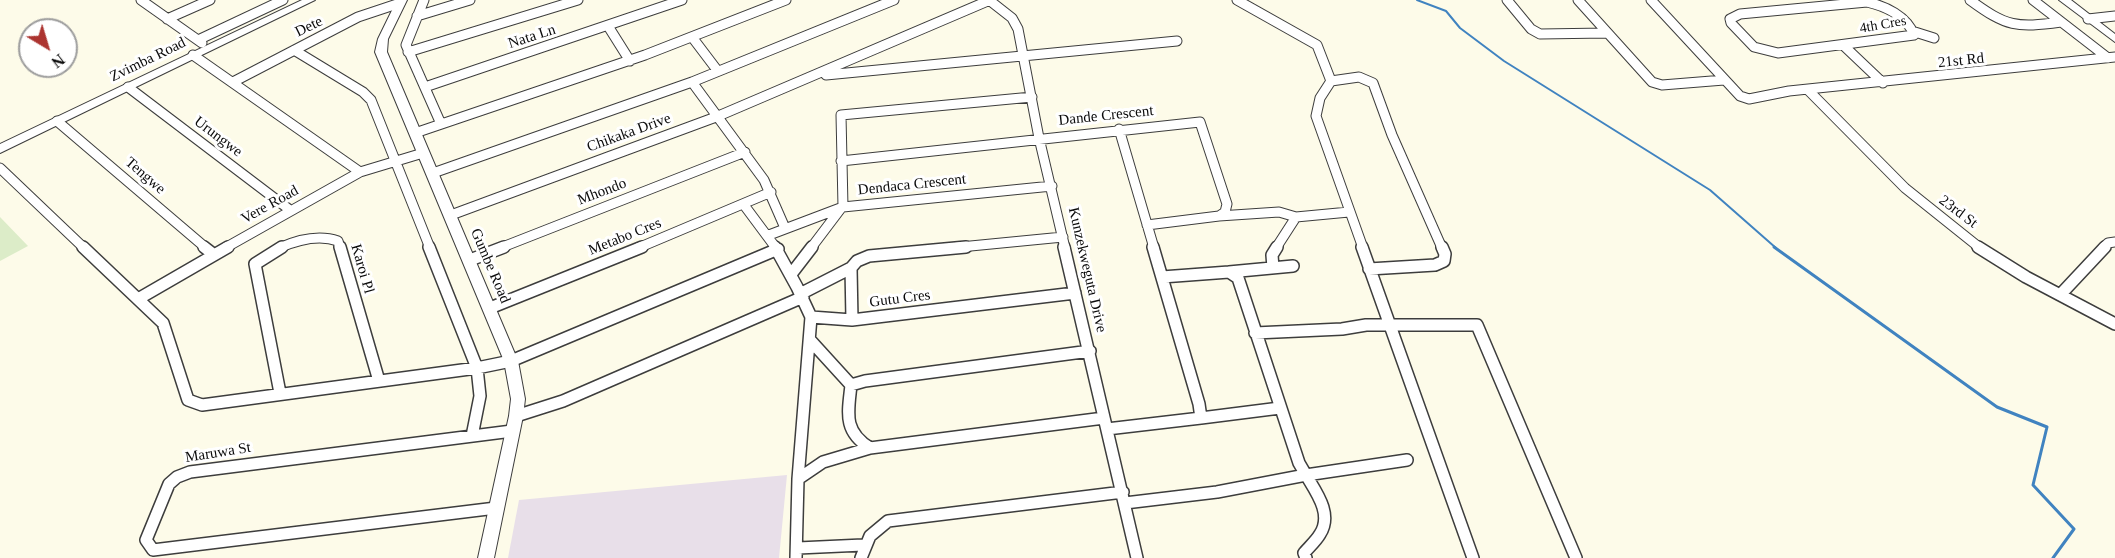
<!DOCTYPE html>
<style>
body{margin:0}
#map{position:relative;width:2115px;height:558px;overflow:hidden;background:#fdfbe9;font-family:Georgia,serif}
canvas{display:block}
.north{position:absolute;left:18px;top:18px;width:60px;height:60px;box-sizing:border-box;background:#fff;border:2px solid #9d9d9d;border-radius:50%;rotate:142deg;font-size:16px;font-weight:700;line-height:24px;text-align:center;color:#0a0a0a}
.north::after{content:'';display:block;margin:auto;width:21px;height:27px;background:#ac3430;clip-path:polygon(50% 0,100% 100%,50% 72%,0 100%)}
</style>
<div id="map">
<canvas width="2115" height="558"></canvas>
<div class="north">N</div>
</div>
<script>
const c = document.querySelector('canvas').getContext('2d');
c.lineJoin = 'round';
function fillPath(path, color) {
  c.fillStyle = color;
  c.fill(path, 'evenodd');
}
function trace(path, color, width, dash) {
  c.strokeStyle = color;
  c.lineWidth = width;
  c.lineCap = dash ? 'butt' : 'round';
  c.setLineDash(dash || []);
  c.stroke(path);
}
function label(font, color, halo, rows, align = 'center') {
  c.font = font + ' Georgia,serif';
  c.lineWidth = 6;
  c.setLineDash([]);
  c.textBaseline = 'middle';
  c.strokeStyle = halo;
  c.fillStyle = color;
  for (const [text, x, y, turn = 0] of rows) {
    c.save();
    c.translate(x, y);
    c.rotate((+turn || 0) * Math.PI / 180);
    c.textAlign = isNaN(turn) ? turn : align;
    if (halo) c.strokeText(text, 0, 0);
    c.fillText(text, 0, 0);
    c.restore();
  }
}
fillPath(new Path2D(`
 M787 475 779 558H508L519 500Z`), '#e8dfe9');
fillPath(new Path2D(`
 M0 217 28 246 0 261Z`), '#dcecc8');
trace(new Path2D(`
 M1417 0 1446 11 1460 28 1504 61 1710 190 1776 248`), '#4083c0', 2);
trace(new Path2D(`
 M1774 247 1997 407 2047 427 2033 485 2074 529 2053 558`), '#4083c0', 3);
const minorFar1 = new Path2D(`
 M141 0 202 43
 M424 0 406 45 441 124
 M989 0 1012 18 1018 29 1039 138 1065 248
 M1237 0 1317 45 1331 81 1320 98 1316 116 1363 248
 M1507 0 1531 29 1540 34 1606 33
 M1578 0 1652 82 1662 85 1724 80
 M1651 0 1740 96 1749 99 1789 91 2115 57
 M1970 0C2007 27 2016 28 2061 22
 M2033 0 2108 58
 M1867 2C1885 6 1907 16 1914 35L1778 53 1754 47 1731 23 1730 19 1740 14Z
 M417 16 470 0
 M167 19 210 0
 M2088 19 2115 16
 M608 26 630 61
 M1915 32 1934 38
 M692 37 717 70
 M198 40 283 0
 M1843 45 1883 83
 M294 50 363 92 371 100 430 248
 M408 52 578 0
 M193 55 360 172
 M826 75 1177 41
 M1331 81 1359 77 1373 83 1392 135 1442 248
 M233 82 358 17 400 3
 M692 82 764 180 785 228
 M128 87 290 210
 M425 87 682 0
 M1809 91 1905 188 1980 248
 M57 121 206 248
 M1119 129 1154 248
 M415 133 645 55 786 0
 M841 161 1200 122 1227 204 1225 212 1219 216 1147 225
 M0 168 84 248
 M433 173 692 82 894 0
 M744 205 776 248
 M843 207 841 115 1032 97
 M451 215 716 117 990 0
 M1219 216 1279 212 1296 217 1349 212
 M769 235 843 207 1052 186
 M225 248 360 172 423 153
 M279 248C297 240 318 234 338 241L340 248
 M500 248 745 152
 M638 248 771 192
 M811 248 842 207
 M950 248 1063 237
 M1276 248 1296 217
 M2103 248 2108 243 2115 242`);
const minor = new Path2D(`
 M83 247 163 323 188 400 202 405 477 368 511 361 778 249
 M204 247 213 254
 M340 247 379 381
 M429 247 477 368 480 396 472 436
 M775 247 797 287 811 317 798 479 796 558
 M966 247 869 256 857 261 851 268 852 320 1075 293
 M1064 247 1137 558
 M1362 247 1473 558
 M1978 247 2026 277 2115 324
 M470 260 504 247
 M1273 268 1272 255 1277 247
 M1369 269 1435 265 1444 261 1445 254 1442 247
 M1229 272 1293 266
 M792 273 812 247
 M802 293 851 268
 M2060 295 2105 247
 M138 299 228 247
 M490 308 642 247
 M811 317 852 320
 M1255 333 1342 329 1366 325H1477L1576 558
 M810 340 851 385
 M1090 351 865 381 851 385C848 413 843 431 870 448L1104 418
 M280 393 255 264 282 247
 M516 416 563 401 803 297
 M1201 418 1280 408
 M1107 429 1201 418 1199 404 1153 247
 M798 479 823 462 870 448
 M1125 503 1217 492 1306 475 1299 463 1238 278 1229 272 1162 277
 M496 508 153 550 146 540 169 484 177 477 190 472 512 431
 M798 548 863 545
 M861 558 870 536 888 521 1123 492
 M1306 558 1304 553C1309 547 1316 541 1320 534 1333 514 1316 492 1306 475L1407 460`);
const tertiary = new Path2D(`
 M302 0H315L0 153V144Z
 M397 0H407L388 39 387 52 518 361 525 399 523 416 494 558H478L509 416 511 399 504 361 375 52 378 39Z
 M2059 0H2071L2115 34V42Z`);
trace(minorFar1, '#3d3d3d', 11);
trace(minor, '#3d3d3d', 14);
trace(tertiary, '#3d3d3d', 2);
trace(minorFar1, '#fff', 9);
trace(minor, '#fff', 11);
fillPath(tertiary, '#fff');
label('14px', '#0a0a0a', '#fff', [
 ["4th Cres",1883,25,-10]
]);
label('15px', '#0a0a0a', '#fff', [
 ["Dete",309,27,-26],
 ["Nata Ln",532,37,-18],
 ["Zvimba Road",148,60,-26],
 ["21st Rd",1961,61,-6],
 ["Dande Crescent",1106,116,-6],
 ["Chikaka Drive",629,133,-20],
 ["Urungwe",218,137,37],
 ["Tengwe",145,176,41],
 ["Dendaca Crescent",912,185,-6],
 ["Mhondo",602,192,-21],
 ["Vere Road",270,205,-29],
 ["23rd St",1958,212,37],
 ["Metabo Cres",625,237,-22],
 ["Gumbe Road",490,266,67],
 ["Karoi Pl",362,269,74],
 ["Kunzekweguta Drive",1087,270,77],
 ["Gutu Cres",900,299,-7],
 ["Maruwa St",218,453,-9]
]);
</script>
